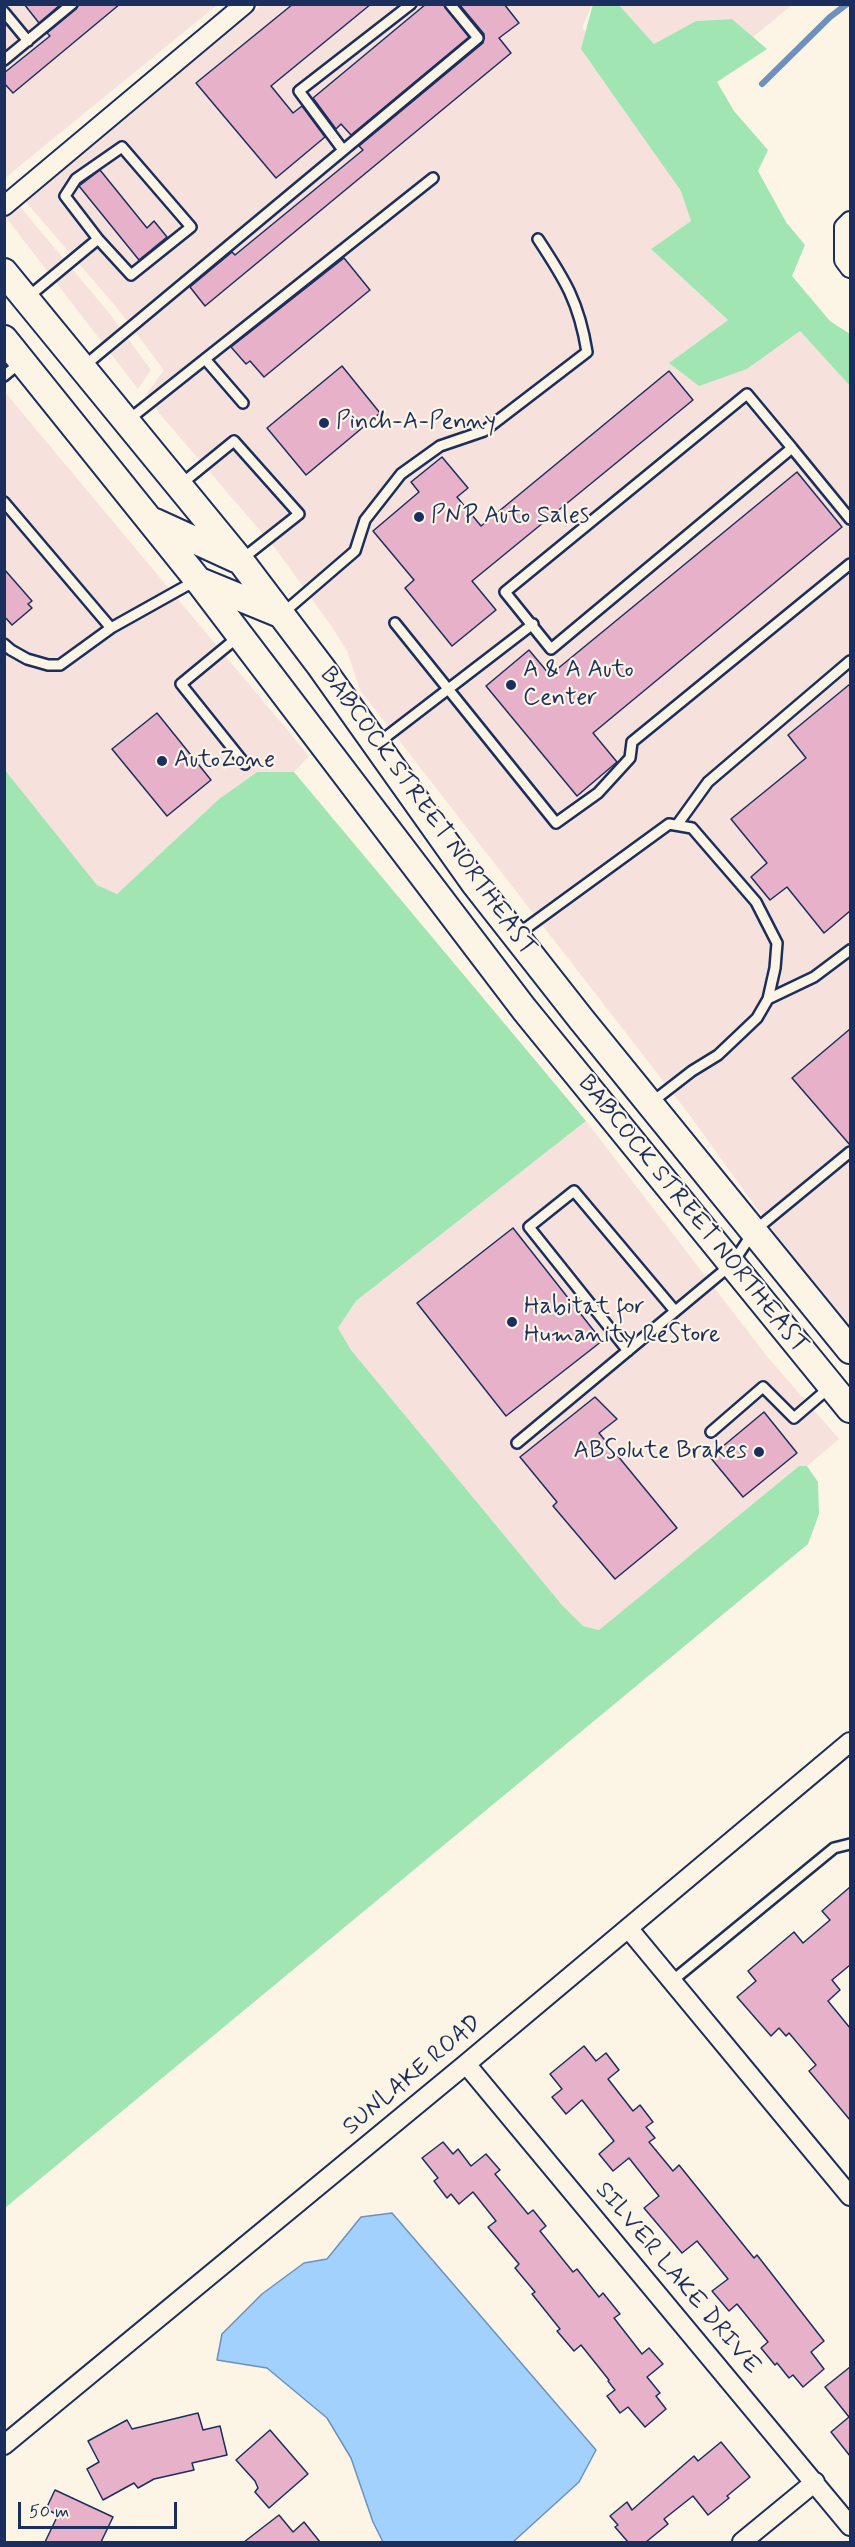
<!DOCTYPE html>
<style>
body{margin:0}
#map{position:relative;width:855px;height:2547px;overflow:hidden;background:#fcf5e5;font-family:Mynerve,sans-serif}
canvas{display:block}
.frame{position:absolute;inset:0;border:6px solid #1b2f5e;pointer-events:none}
.scale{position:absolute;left:18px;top:2502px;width:159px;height:27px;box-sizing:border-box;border:3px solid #1b2f5e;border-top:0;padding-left:8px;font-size:18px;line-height:21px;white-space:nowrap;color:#1b2f5e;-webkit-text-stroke:4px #fcf5e5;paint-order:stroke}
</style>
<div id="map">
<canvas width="855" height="2547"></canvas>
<div class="frame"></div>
<div class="scale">50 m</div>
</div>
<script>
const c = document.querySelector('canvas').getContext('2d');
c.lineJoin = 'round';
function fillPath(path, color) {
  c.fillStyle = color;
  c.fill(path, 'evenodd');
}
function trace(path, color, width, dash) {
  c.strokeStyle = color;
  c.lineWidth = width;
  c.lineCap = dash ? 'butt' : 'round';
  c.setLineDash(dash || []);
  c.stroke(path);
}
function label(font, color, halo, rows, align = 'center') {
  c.font = font + ' Mynerve,sans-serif';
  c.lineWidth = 4.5;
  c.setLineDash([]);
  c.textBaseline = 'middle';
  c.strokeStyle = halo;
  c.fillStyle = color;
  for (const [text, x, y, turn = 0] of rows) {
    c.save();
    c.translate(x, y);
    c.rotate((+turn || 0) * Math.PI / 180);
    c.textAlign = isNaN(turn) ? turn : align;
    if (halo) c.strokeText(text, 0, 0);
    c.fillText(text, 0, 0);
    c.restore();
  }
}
fillPath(new Path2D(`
 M5 5H217L5 178Z
 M233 5 16 202 110 314 151 370 138 389 5 216 4 191Z
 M261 5H592L582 28 589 36 582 49 682 191 691 221 651 249 728 320 669 363 747 369 800 331 850 386V1334L788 1258 786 1249 688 1113 360 690 347 651 332 627 275 548 159 413 147 393 164 370 117 308 26 202Z
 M619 5H792L753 37 732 19 696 21 654 44Z
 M4 391 309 756 294 772H257L219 799 117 894 97 885 5 770Z
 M586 1121 766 1355 839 1439 807 1466H799L599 1630 583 1626 562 1605 351 1350 338 1328 356 1301Z`), '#f6e1dd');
fillPath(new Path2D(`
 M593 4 619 5 654 44 696 21 732 19 767 49 717 82 734 111 768 150 758 171 786 222 805 245 792 276 830 321 850 334V386L800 331 747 369 699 386 669 363 728 320 651 249 691 221 681 191 581 49Z
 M5 770 97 885 117 894 219 799 257 772H294L586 1121 356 1301 338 1328 351 1350 562 1605 583 1626 599 1630 799 1466H807L818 1482 819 1514 808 1544 5 2208Z`), '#a1e6b2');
const water = new Path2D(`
 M392 2213 596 2450 579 2482 513 2542H383L373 2522 351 2458 327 2418 267 2368 217 2360 222 2334 262 2294 304 2263 327 2259 361 2217Z`);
fillPath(water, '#a3d1fe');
trace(water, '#6d90be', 1.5);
trace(new Path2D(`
 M762 84 830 17 847 4`), '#6d90be', 6);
const building = new Path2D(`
 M24 4H61L39 23Z
 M79 4H120L13 93 4 83V73L50 36 47 33 76 9Z
 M293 4H371L271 86 293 113 302 106 325 137 276 178 196 83Z
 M426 4H443L469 37 351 135 341 124 336 129 313 98Z
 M459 4H504L519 23 499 38 511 53 205 306 190 287 232 252 235 255 363 150 359 146 483 43 484 34Z
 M100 170 147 228 154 221 167 237 139 260 79 186Z
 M344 258 370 290 264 377 250 361 246 364 231 347Z
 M342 366 380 413 306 475 267 428Z
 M669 371 693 400 472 581 496 610 452 646 405 588 414 580 373 531 419 492 411 482 442 457 468 488 457 497 481 526Z
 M797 472 842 527 593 733 617 762 577 796 486 686 529 650 550 675Z
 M4 569 32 601 28 604 32 608 12 625 4 616Z
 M850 684V911L824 933 787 887 770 900 751 877 767 863 731 819 806 758 788 735Z
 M157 713 211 780 167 816 112 749Z
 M850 1029V1145L792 1078Z
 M513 1228 602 1341 506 1416 417 1303Z
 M595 1397 617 1419 599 1433 677 1528 615 1579 553 1506 557 1502 520 1457Z
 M764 1412 797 1453 743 1497 710 1457Z
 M850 1887V1965L832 1980 840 1990 828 2001 850 2028V2120L809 2071 816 2065 789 2033 786 2036 779 2028 771 2036 737 1997 756 1981 748 1971 794 1932 803 1943 830 1920 822 1911Z
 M584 2046 596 2061 606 2053 619 2070 608 2079 633 2111 640 2105 653 2122 646 2127 655 2138 649 2142 673 2171 679 2165 754 2258 757 2255 824 2341 811 2352 824 2369 803 2387 793 2375 789 2378 777 2363 775 2365 761 2348 768 2342 737 2304 729 2311 712 2291 728 2279 697 2241 682 2253 644 2208 659 2196 629 2158 613 2171 599 2154 614 2141 582 2100 566 2114 552 2097 562 2089 550 2074Z
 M443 2142 453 2154 458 2149 471 2166 486 2154 500 2170 495 2174 528 2214 533 2210 546 2226 540 2231 573 2272 577 2269 599 2297 603 2293 620 2314 614 2318 642 2354 649 2348 663 2364 647 2377 660 2393 656 2396 666 2409 645 2427 628 2407 620 2413 607 2396 615 2390 608 2381 609 2380 581 2345 574 2351 557 2331 560 2329 532 2294 535 2292 515 2268 519 2264 488 2227 496 2221 473 2192 459 2204 451 2194 447 2198 434 2181 438 2178 422 2158Z
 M850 2367V2456L831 2432 849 2417 825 2387Z
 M198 2413 203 2430 220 2426 227 2455 192 2463 194 2470 154 2479 138 2488 134 2483 103 2500 87 2469 99 2462 88 2441 127 2420 132 2429Z
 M270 2430 308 2474 269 2508 255 2492 258 2488 255 2481 236 2460Z
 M721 2442 750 2477 727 2496 729 2498 708 2515 693 2496 664 2519 668 2524 646 2542H628L615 2527 618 2525 610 2516 627 2502 632 2510 694 2456 698 2461Z
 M55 2490 113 2517 101 2542H45L58 2515 46 2509Z
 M279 2515 293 2532 304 2522 320 2542H244Z`);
fillPath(building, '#e7b1c9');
trace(building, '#1b2f5e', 1.5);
const lane = new Path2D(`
 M4 12 28 41
 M4 60 72 4
 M343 150 299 91 411 4
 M28 297 98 239 131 275 191 227 122 147 76 179 65 196 98 239
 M205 359 243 403
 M83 367 478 38 450 4
 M4 376 21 362
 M747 394 792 448 551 649 505 592Z
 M127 421 433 178
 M792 448 850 519
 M180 485 234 441 299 514 242 559
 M4 502 111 628 195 581
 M283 613 355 551 365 520 401 474 440 446 484 431 587 352C579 302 565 280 538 239
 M395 623 556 823 598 793 630 758 632 742 850 564
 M238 637 181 684 245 764
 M4 644 11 650 27 659 48 665H60L111 628
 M378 743 533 624
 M677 825 708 782 850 661
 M518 934 669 824 692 828 756 902 777 943 775 968 768 999 757 1018 718 1055 692 1071 652 1102
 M768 999 814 977 850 950
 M628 1351 529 1227 574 1191 675 1311
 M711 1432 763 1387 794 1418 830 1387
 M517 1443 732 1264 754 1231 850 1152
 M672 1981 834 1848 850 1844`);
const street = new Path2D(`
 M4 206 245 4
 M850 221 844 227V260L850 268
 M628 1928 850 2196
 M466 2064 850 2526
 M4 2445 466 2064 850 1742
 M742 2542 815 2482`);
const secondary = new Path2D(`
 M4 272 240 560 321 667 475 884 581 1019 850 1350
 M4 339 197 579 524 1009 850 1409
 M155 522 236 559
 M197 580 280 614`);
trace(lane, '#1b2f5e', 14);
trace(street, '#1b2f5e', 22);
trace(secondary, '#1b2f5e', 30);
trace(lane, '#fcf5e5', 9);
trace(street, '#fcf5e5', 18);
trace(secondary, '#fcf5e5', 26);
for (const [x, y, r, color] of [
 [324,423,6,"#1b2f5e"],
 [419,517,6,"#1b2f5e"],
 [511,685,6,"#1b2f5e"],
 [162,761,6,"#1b2f5e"],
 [512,1322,6,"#1b2f5e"],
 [759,1452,6,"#1b2f5e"]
]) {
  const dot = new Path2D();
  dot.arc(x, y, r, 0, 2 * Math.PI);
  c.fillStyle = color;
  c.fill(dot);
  trace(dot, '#fcf5e5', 2);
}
label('24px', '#1b2f5e', '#fcf5e5', [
 ["Pinch-A-Penny",336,423],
 ["PNP Auto Sales",431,517],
 ["A & A Auto",523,671],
 ["Center",523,699],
 ["AutoZone",174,761],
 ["Habitat for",524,1308],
 ["Humanity ReStore",524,1336],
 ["ABSolute Brakes",747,1452,"right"]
], 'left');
label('24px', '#1b2f5e', '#fcf5e5', [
 ["BABCOCK STREET NORTHEAST",427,812,54],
 ["BABCOCK STREET NORTHEAST",692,1215,51],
 ["SUNLAKE ROAD",413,2076,-40],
 ["SILVER LAKE DRIVE",677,2279,50]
]);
</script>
